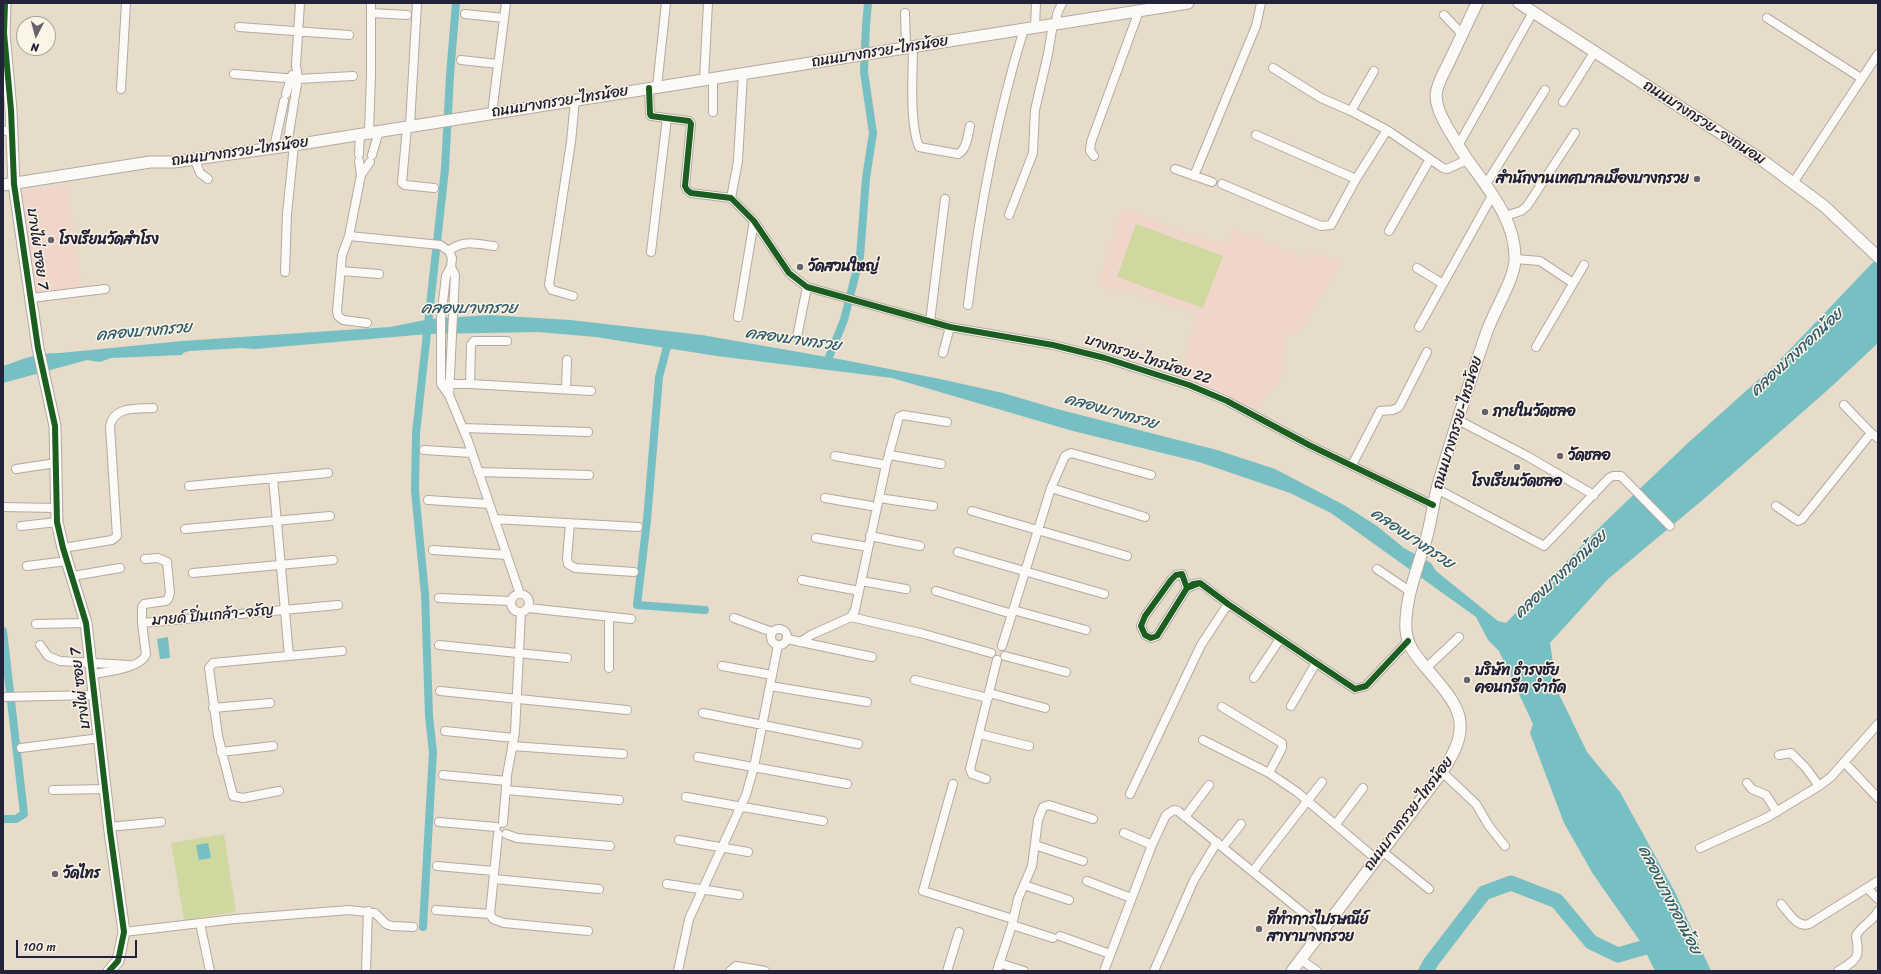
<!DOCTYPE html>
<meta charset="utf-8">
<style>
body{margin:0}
#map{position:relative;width:1881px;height:974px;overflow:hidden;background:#e7dbca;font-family:Sriracha,sans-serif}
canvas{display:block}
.frame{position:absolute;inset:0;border:4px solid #22223b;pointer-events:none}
.north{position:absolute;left:16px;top:16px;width:40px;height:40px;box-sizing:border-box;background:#fcf5e5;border:1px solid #a5a1a1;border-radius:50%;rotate:186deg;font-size:11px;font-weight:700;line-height:16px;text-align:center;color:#22223b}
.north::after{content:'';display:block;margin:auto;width:14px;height:18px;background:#67636d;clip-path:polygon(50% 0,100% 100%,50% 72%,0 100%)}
.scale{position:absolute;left:16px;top:940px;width:121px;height:18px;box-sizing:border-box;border:2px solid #22223b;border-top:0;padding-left:5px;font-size:12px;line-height:14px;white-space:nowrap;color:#22223b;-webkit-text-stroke:3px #fcf5e5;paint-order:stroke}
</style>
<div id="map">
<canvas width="1881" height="974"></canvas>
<div class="frame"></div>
<div class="north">N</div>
<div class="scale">100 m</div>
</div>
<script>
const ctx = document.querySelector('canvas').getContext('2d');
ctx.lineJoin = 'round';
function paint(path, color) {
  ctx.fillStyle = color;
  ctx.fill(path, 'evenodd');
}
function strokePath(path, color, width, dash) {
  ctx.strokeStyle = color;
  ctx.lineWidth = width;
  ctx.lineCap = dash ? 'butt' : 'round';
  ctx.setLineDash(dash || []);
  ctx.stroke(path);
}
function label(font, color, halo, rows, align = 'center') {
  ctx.font = font + ' Sriracha,"Playpen Sans Thai",sans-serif';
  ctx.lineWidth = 3;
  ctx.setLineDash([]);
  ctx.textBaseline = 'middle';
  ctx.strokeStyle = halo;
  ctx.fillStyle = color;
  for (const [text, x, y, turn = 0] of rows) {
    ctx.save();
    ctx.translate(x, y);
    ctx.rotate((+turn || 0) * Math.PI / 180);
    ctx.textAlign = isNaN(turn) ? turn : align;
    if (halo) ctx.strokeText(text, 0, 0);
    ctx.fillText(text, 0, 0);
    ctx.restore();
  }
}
paint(new Path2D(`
 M 67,184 L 82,288 L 34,295 L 19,191 Z
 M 1123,208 L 1202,239 L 1227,243 L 1233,229 L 1305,258 L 1310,258 L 1311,252 L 1341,262 L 1307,321 L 1299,331 L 1288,335 L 1282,353 L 1285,367 L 1279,381 L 1255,409 L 1180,379 L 1197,315 L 1116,287 L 1113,291 L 1098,286 Z`), '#f0d5ca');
paint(new Path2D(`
 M 1136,224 L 1223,256 L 1203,308 L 1117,277 Z
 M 224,834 L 236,912 L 184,920 L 171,843 Z`), '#ced89f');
paint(new Path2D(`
 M 1878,257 L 1878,343 L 1831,387 L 1705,498 L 1608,579 L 1550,643 L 1557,690 L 1587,752 L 1620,792 L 1675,892 L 1711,971 L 1655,971 L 1640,941 L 1593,874 L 1564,823 L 1530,733 L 1533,724 L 1499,651 L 1488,640 L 1476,617 L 1331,513 L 1290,493 L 1199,462 L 1073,431 L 892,378 L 717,356 L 596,337 L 538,332 L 428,334 L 255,349 L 242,348 L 189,351 L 183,353 L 182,355 L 111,358 L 100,362 L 87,360 L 3,383 L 3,366 C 23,359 39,352 60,353 L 182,341 L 390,327 L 430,319 L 489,315 L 570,320 L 702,335 L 844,360 L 940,379 L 1003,393 L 1057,409 L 1217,450 L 1275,469 L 1344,505 L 1377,526 L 1404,548 L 1431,563 L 1436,571 L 1498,621 L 1506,623 L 1605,522 L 1689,442 L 1775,365 Z
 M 168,637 L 170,658 L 160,659 L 157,639 Z
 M 208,843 L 211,858 L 199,860 L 196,845 Z`), '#76bfc2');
strokePath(new Path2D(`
 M 669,339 L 659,377 L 647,520 L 637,605 L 705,610
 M 827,362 L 844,320 L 860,257 L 866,178 L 873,133 L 864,72 L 866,25 L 868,3
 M 3,631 L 24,814 L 16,819 L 3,819
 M 423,927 L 433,752 L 429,716 L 425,594 L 415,491 L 416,433 L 445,169 L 450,75 L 456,3`), '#76bfc2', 8);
strokePath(new Path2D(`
 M 1426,971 L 1431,962 L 1484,893 L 1511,883 L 1557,901 L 1591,942 L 1618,955 L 1663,942`), '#76bfc2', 15);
const street = new Path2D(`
 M 371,13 L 407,15
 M 905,13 L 906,47
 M 465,14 L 504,18
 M 1444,15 L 1462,34
 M 1767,18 L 1861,78
 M 1056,24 L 1057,14 L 1062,3
 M 239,27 L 349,35
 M 1035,27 L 1036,3
 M 913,46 C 913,73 909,122 919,147 L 958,154 C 967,150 968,134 970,126
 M 461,60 L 498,64
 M 1273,68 L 1321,98 L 1351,111 L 1387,130 L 1443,168 L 1447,169 L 1467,160
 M 234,74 L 298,79 L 353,76
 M 704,80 L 708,3
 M 657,87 L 666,3
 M 649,88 L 650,114 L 651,116 L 689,121 L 691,124 L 685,186 L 687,190 L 691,193 L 731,198 L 754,221 L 789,273 L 807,287 L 950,327 L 1053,345 L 1105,358 L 1189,385 L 1227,401 L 1309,445 L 1433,505
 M 121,89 L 126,3
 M 286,94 L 292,75
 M 295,96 L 298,79 L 296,65 L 300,3
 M 1563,102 L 1595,51
 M 1351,111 L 1374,71
 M 713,112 L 713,79
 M 492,113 L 506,3
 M 410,125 L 417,3
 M 407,126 L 402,183 L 405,185 L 434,188
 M 3,131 L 12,130
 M 369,132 L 371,75 L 371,3
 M 1256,135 L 1356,179
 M 287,146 L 294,102
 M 1458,146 L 1533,12
 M 274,147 L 284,101
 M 359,154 L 360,134
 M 372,155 L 379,131
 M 1094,156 L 1090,151 L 1091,142 L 1139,11
 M 195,160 L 200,173 L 208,179
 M 359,161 L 361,175 L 349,236 L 342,255 L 337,311 L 338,316 L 343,320 L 367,323
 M 1175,169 L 1212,182
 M 361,175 L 370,162
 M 1194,176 L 1256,26 L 1261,3
 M 1793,183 L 1878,54
 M 1222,184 L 1321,226 L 1331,225 L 1356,179 L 1387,130
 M 1486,184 L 1545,90
 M 731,198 L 738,161 L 743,74
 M 1009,215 L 1033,153 L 1035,110 L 1048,54 L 1053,24
 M 1505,216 L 1521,211 L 1527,206 L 1575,133
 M 1389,231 L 1430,159
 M 349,236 L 440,245 L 449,251 L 452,258 L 451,267 L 455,275 L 449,395
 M 449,251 C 462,239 477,244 494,246
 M 651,252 L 667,118
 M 1515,259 L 1540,261 L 1573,283
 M 451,267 L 446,276 L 441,319 L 441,384 L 449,395 L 468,441 L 520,594
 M 1417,268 L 1443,284
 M 341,271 L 379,274
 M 285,272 L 287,214 L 294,145
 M 573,296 L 552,290 L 549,285 L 571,142 L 575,100
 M 31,298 L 105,289
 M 968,305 C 979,211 996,119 1024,29
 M 738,317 L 754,221
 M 930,322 L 945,199
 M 1419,327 L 1493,194
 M 797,337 L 807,287
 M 1536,347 L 1584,265
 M 943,353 L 950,327
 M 446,384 L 470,384 L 591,391
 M 470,384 L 471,345 L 474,341 L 507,341
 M 566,389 L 567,360
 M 1844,405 L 1871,433 L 1878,438
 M 1458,420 L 1527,456 L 1594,495
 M 463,428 L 588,432
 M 424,450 L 472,453
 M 890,455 L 941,464
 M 835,456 L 886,465
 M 1352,465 L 1380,411 L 1393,410 L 1399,407 L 1427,352
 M 16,469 L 56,463
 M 478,472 L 589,475
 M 273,478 L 289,656
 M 189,486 L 328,473
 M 1051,488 L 1145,517
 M 1437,489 L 1544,546 L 1609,478 L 1613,476 L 1621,476 L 1670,526
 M 825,498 L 877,507
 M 879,498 L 933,506
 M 428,500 L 489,504
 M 1776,506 L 1798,521 L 1802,519 L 1871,433
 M 3,507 L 56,508
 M 972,511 L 1127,556
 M 494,519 L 638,527
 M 570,523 L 567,559 L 568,564 L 575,568 L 634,572
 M 21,526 L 57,522
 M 185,529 L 330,516
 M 870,536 L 920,546
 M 816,538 L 868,547
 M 63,548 L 112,540 L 117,536 L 110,426 C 114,406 136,409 153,408
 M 433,550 L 507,555
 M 958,552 L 1104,594
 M 27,566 L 67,561
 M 1377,569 L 1411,592
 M 193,573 L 333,560
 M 73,576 L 120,568
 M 802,580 L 859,591
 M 861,581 L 906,589
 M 1200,583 L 1193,584 L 1187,588 L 1157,636 L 1151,638 L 1145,635 L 1141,626 L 1145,616 L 1171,580 L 1176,575 L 1182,574 L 1187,588 L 1200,583 L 1228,604 L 1355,689 L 1366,686 L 1408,641
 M 936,591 L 1012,614
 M511 603a9 9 0 1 1 18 0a9 9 0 1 1-18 0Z
 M 439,598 L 511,601
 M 528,608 L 631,619
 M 1013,610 L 1086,630
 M 609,617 L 609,668
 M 851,617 L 924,634 L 991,653
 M 734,618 L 772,632
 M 142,623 L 142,607 L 144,604 L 166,601 L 168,599 L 170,593 L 167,562 L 158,558 L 145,559
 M 36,624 L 86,623
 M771 637a8 8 0 1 1 16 0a8 8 0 1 1-16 0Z
 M 787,639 L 872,657
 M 800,642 L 811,635 L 851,617 L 855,610 L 886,465 L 899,417 L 903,415 L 947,422
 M 40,645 L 48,656 L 60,661 L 129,665
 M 439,645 L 567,658
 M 1002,646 L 1051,488 L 1065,456 L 1071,453 L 1151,475
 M 1005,656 L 1066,672
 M 722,666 L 772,675
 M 1426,668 L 1459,637
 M 93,674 C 106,672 142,668 146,654 L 142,623 L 338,605
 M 1254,678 L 1280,639
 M 915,680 L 988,698
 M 770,686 L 867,702
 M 440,691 L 627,710
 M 989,693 L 1045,708
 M 3,697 L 95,695
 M 1291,706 L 1316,663
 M 1222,707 L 1282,743 L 1282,748 L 1269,773
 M 213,708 L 270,703
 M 703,713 L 858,744
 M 445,731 L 514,738
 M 979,734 L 1029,746
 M 1203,740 L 1269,773 L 1297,792 L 1376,859
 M 512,746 L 623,754
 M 21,748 L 100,738
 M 221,752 L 273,746
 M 1779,755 L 1791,753 L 1806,768 L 1819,786
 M 698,757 L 847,784
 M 1844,762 L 1878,798
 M 1442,772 L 1476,804 L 1489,826 L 1505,846
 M 443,775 L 507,781
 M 986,779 L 972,774 L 970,769 L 997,660
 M 1747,783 L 1752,789 L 1766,795 L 1777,812
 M 953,784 L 923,891 L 1013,919
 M 53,790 L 106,789
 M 506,790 L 619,800
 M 279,791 L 243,798 L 233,796 L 218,736 L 209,668 L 213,663 L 342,651
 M 1130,794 L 1201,645 L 1228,604
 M 686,797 L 823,821
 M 1185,817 L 1209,785
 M 439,822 L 496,827
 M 503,823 L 507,775 L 515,732 L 521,613
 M 1336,824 L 1363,788
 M 109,827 L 161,822
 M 1124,833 L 1152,845
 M 498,834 L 490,914 L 493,919 L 504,923 L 588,931
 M 506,834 L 517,838 L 610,846
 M 679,840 L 748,852
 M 1035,845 L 1083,861
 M 1223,847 L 1241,824
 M 1700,848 L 1766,818 L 1819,786 L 1831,777 L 1878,724
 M 1382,851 L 1429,889
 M 437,866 L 494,871
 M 1253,871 L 1322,782
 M 494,879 L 599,889
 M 1087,881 L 1131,898
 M 667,884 L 739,895
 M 1024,885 L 1069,900
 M 1867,888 L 1878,899
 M 1781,904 C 1789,913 1797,928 1809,924 L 1878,881
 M 436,910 L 490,914
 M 200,923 L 210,971
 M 1012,925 L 1053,938
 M 124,932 L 235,919 L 349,910 L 375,913 L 386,924 L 392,926 L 413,927
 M 1060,936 L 1110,954
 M 1300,959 L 1317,971
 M 999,963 L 1024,971
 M 366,971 L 368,911
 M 678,971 L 689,919 L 746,795 L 754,767 L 778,645
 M 730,971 L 736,966 L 765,971
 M 947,971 L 959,932
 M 997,971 L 1012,925 L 1018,899 L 1032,866 L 1038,820 L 1043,807 L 1049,805 L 1093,819
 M 1104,971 L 1152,845 L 1166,815 L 1174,810 L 1178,811 L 1323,929
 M 1154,971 L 1194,880 L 1217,842
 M 1838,971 C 1858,959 1860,958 1856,936 C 1861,925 1873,922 1878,911`);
const secondary = new Path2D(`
 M 5,3 L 4,33 L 11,110 L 14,184 L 38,348 L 55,426 L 57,522 L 63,548 L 86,623 L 110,831 L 124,932 L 118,961 L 109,971
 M 1519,3 L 1762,160 L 1824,206 L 1878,257
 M 3,185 L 150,162 L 174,162 L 294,145 L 1188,3
 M 1292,971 L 1442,772 C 1477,720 1457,705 1422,663 C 1414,653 1407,644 1406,630 C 1404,600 1419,564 1427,536 C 1432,517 1434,497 1440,478 C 1454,430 1470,381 1486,334 C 1493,312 1514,281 1515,260 C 1516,220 1488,189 1467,159 C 1460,149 1454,138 1447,127 C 1442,117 1436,107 1436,95 C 1437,83 1445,71 1450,60 C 1459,41 1468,22 1477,3`);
strokePath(street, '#b2aaa2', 10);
strokePath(secondary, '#b2aaa2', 13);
strokePath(street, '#fbfaf7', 8);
strokePath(secondary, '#fbfaf7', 11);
strokePath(new Path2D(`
 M 5,3 L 4,33 L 11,110 L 14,184 L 38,348 L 55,426 L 57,522 L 63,548 L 86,623 L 110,831 L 124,932 L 118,961 L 109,971
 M 649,88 L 650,114 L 651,116 L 689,121 L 691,124 L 685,186 L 687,190 L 691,193 L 731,198 L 754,221 L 789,273 L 807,287 L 950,327 L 1053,345 L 1105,358 L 1189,385 L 1227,401 L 1309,445 L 1433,505
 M 1200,583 L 1193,584 L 1187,588 L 1157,636 L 1151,638 L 1145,635 L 1141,626 L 1145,616 L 1171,580 L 1176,575 L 1182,574 L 1187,588 L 1200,583 L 1228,604 L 1355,689 L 1366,686 L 1408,641`), '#1b5e20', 6);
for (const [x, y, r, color] of [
 [1697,179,4,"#67636d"],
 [51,240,4,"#67636d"],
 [800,267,4,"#67636d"],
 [1485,412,4,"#67636d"],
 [1560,456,4,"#67636d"],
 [1517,467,4,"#67636d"],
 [1467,680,4,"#67636d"],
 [55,874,4,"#67636d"],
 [1259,929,4,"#67636d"]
]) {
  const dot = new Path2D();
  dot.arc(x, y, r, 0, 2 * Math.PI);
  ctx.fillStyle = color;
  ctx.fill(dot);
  strokePath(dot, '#fcf5e5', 1.5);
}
label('15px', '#22223b', '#fcf5e5', [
 ["ถนนบางกรวย-ไทรน้อย",880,52,-9],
 ["ถนนบางกรวย-ไทรน้อย",560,102,-9],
 ["ถนนบางกรวย-จงถนอม",1704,123,33],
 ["ถนนบางกรวย-ไทรน้อย",240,152,-8],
 ["บางไผ่ ซอย 7",37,249,82],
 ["บางกรวย-ไทรน้อย 22",1148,360,18],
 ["ถนนบางกรวย-ไทรน้อย",1458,423,-73],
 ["มายด์ ปิ่นเกล้า-จรัญ",213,616,-5],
 ["บางไผ่ ซอย 7",81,688,-97],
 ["ถนนบางกรวย-ไทรน้อย",1409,814,-53]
]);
label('bold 15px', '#22223b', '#fcf5e5', [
 ["สำนักงานเทศบาลเมืองบางกรวย",1689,179,"right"],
 ["โรงเรียนวัดสำโรง",59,240],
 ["วัดสวนใหญ่",808,267],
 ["ภายในวัดชลอ",1493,412],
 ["วัดชลอ",1568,456],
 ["โรงเรียนวัดชลอ",1517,482,"center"],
 ["บริษัท ธำรงชัย",1475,671],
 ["คอนกรีต จำกัด",1475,688],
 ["วัดไทร",63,874],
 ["ที่ทำการไปรษณีย์",1267,920],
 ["สาขาบางกรวย",1267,937]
], 'left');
label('italic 16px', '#305c70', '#fcf5e5', [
 ["คลองบางกรวย",469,309],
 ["คลองบางกรวย",144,332,-5],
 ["คลองบางกรวย",793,340,8],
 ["คลองบางกอกน้อย",1797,353,-43],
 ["คลองบางกรวย",1111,412,16],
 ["คลองบางกรวย",1412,539,34],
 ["คลองบางกอกน้อย",1561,575,-43],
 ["คลองบางกอกน้อย",1669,900,63]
]);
</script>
